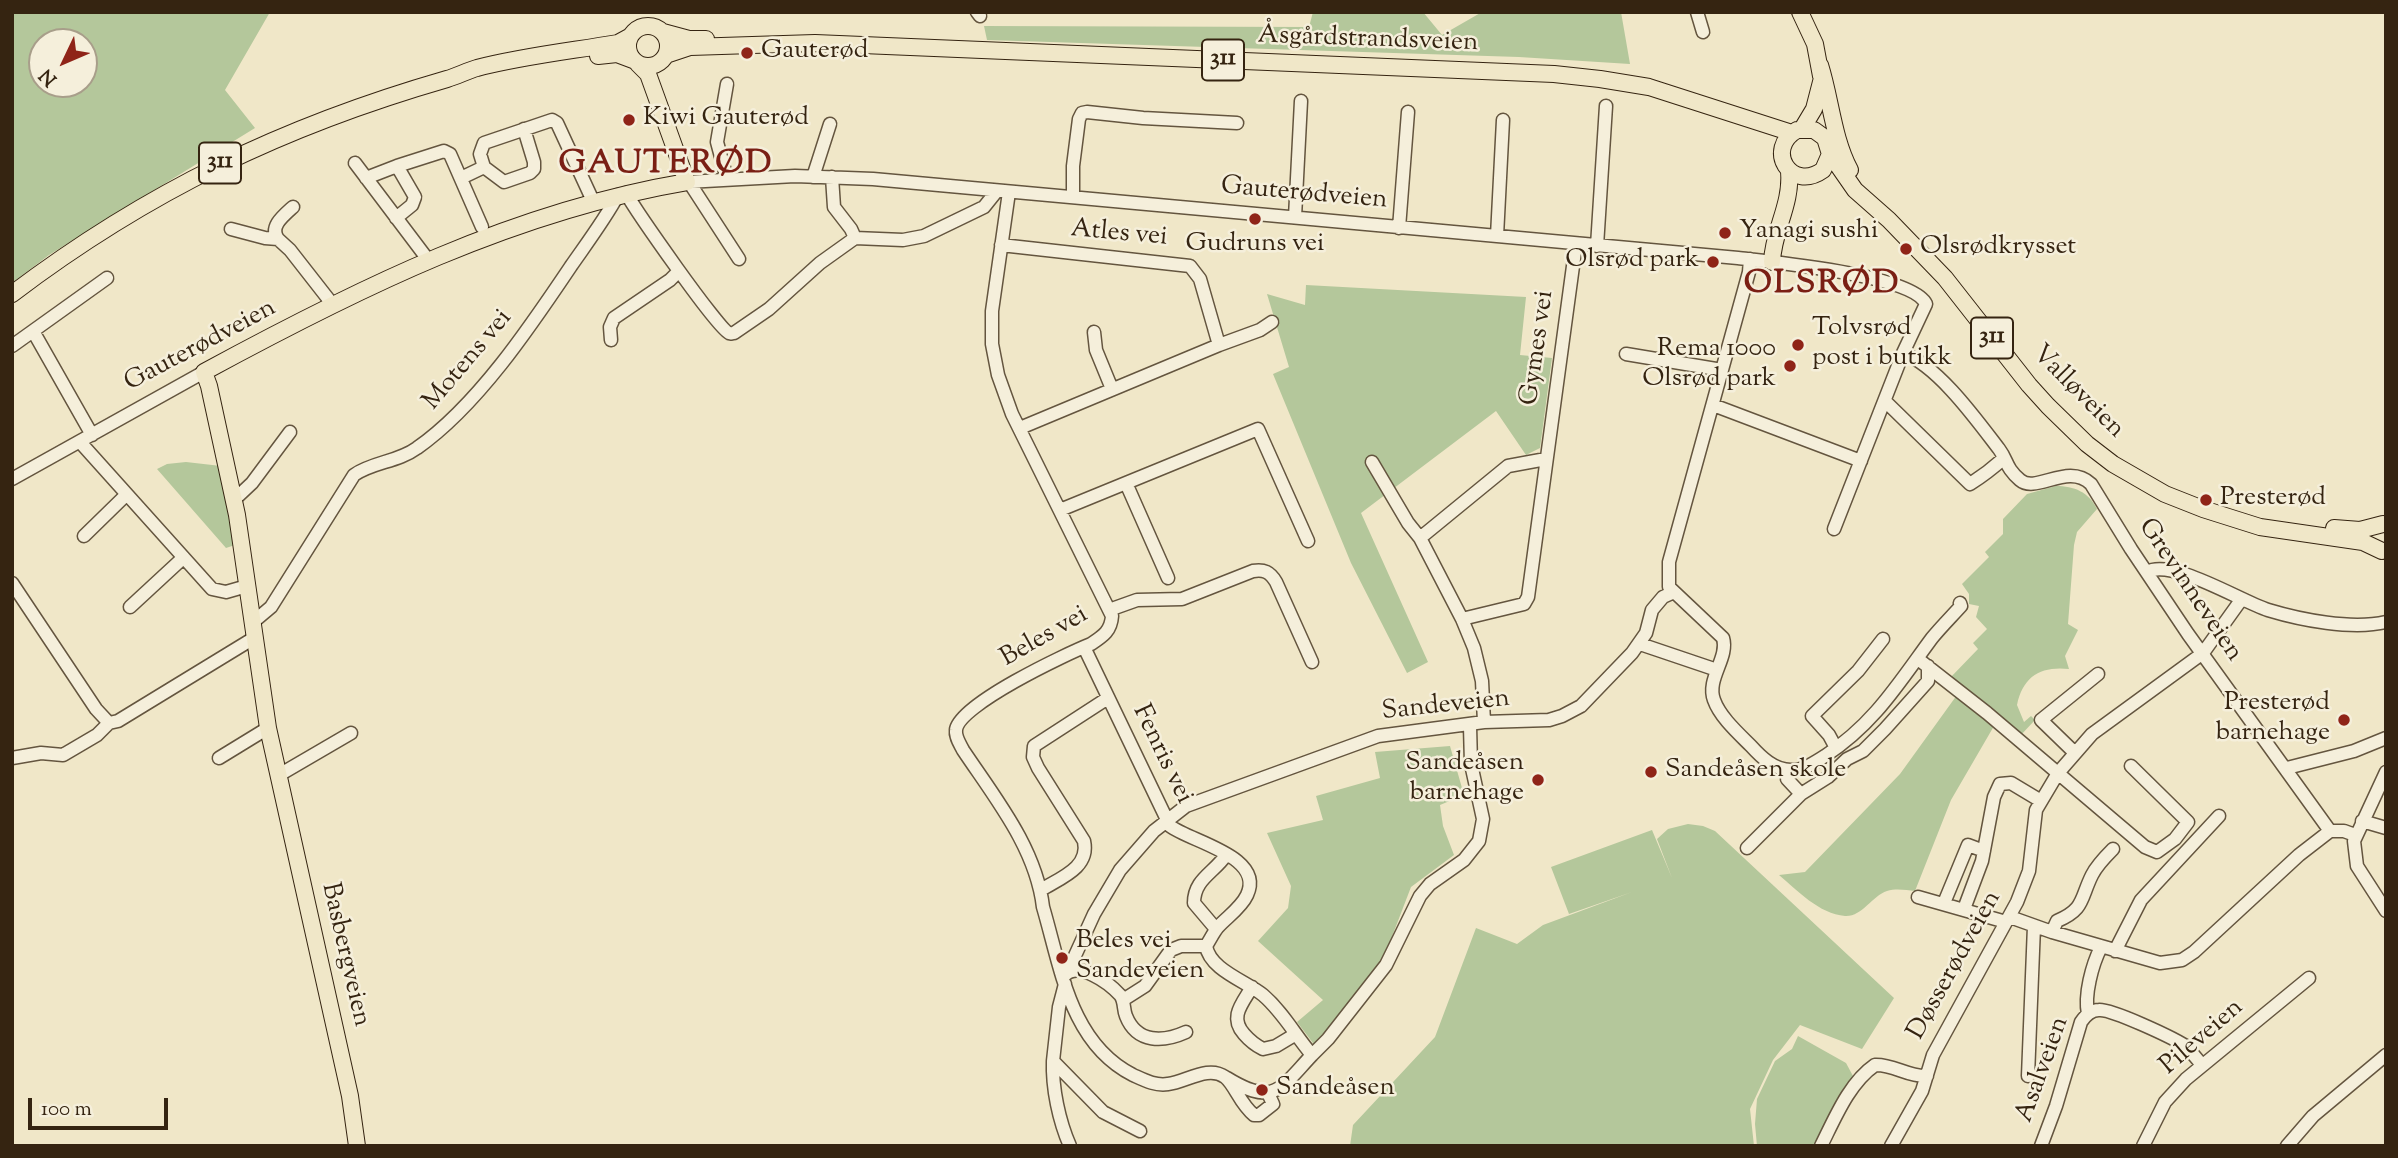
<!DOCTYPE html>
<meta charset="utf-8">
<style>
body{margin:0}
#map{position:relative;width:2398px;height:1158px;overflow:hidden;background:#f0e7c8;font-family:"Sorts Mill Goudy",serif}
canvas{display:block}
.frame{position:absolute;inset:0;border:14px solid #352411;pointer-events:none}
.north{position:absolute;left:28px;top:28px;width:70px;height:70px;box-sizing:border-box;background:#f5efdb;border:2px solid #a89e8a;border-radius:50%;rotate:226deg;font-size:19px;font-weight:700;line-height:28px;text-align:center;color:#352411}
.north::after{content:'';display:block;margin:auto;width:24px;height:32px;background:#8f2418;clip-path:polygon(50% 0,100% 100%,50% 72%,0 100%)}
.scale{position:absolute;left:28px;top:1098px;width:140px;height:32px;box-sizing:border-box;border:4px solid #352411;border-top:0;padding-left:9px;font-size:21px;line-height:24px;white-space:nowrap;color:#352411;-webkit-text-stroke:5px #f5efdb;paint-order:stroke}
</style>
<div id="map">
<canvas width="2398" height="1158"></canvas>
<div class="frame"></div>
<div class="north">N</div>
<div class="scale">100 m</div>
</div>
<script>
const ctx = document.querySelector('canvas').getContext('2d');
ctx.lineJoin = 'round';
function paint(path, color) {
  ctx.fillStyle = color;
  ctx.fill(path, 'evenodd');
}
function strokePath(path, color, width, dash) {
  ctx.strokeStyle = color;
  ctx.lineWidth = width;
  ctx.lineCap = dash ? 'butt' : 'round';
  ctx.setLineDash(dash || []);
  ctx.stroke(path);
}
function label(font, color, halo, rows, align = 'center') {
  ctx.font = font + ' "Sorts Mill Goudy",serif';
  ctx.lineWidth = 5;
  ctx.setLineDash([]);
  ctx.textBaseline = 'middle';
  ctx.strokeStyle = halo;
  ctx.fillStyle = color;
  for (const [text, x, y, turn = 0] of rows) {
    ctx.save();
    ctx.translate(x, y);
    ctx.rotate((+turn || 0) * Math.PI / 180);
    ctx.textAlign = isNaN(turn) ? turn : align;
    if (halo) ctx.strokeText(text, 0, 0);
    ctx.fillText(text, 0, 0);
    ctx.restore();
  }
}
paint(new Path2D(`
 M 12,12 L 270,12 L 225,90 L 255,128 L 49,255 L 12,283 ZM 42,42 L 84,42 L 84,84 L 42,84 Z
 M 1313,12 L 1423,12 L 1442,35 L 1482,12 L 1621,12 L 1630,64 L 1519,57 L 987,40 L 984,26 L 1309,27 Z
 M 1306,285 L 1526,297 L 1520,355 L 1552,358 L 1540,448 L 1526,455 L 1496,411 L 1361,513 L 1428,662 L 1407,673 L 1351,563 L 1273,374 L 1289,367 L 1267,294 L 1305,305 Z
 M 186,462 L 221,466 L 235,545 L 226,548 L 157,469 L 167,464 Z
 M 2056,486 C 2074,486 2089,492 2097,509 L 2077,532 L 2074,545 L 2068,624 L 2078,630 L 2065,656 L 2069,669 C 2041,666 2023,676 2017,705 L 2024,722 L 2031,716 L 2035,720 L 2020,736 L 1950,678 L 1978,649 L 1973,643 L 1987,629 L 1976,617 L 1979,606 L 1969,604 L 1969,594 L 1962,584 L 1989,557 L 1985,552 L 2003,534 L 2003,519 L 2027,494 Z
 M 1957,695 L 1994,726 L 1951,800 L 1915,891 C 1906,890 1896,888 1887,891 C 1872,896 1862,917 1845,916 C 1819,914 1797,890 1779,875 L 1805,872 L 1900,774 Z
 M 1450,746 L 1464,795 L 1440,805 L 1443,826 L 1454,855 L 1411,887 L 1383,960 L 1316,1047 L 1297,1022 L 1323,1000 L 1258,941 L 1288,908 L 1291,886 L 1267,833 L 1323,820 L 1316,796 L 1380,778 L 1375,752 Z
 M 1688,824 L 1703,826 L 1715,831 L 1894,998 L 1862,1049 L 1800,1025 L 1773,1060 L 1750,1109 L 1754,1146 L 1350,1146 L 1353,1125 L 1435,1037 L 1476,928 L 1517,944 L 1543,925 L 1632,892 L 1569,914 L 1551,867 L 1652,830 L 1672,878 L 1657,839 L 1668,829 Z
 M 1798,1036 L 1846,1063 L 1853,1076 L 1852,1082 L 1820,1146 L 1757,1146 L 1755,1124 L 1757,1099 L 1775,1061 L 1792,1049 Z`), '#b4c79b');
const minor = new Path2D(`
 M 977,12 L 980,16
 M 1697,12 L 1703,32
 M 355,163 L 429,261
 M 397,166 L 444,151 L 450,154 L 482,227
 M 484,167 L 480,154 L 484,143 L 552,120 L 557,123 L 593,201
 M 813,177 L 830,124
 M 832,177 L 834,207 L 851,229 L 855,238
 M 366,178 L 397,166 L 415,197 L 412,205 L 396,218
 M 461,178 L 484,167 L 504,182 L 530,173 L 534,169 L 534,162 L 524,129
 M 727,179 L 717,142 L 727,84
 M 687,182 L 795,176 L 873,179 L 1738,258 C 1772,262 1913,275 1926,304 L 1903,353 L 1834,529
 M 689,182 L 739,259
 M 1009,192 L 992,311 L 992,344 L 998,375 L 1012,414 L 1112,616 C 1111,631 1103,636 1091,644 C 1066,654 958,705 956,730 C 955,737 960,744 963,750 C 995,798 1036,848 1043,907 C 1061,968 1070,1043 1133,1075 C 1144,1080 1155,1086 1168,1084 C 1186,1082 1208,1065 1225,1077 C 1235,1085 1240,1104 1254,1115 L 1259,1115 L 1273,1104 L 1268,1093
 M 626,193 C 636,211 718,329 729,333 C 730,334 732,333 734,333 L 769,309 L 820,263 L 855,238 L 903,240 L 924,236 L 984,207 L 996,192
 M 1073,197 L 1073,166 L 1079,119 L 1082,113 L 1087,112 L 1143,118 L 1237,123
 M 1295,217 L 1301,101
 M 1399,228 L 1408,112
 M 231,229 L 265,238 L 278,239 L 290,250 L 333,305
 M 1497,236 L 1503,120
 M 278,239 C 269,227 283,216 293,207
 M 1001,245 L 1190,266 L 1200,279 L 1219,345
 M 1597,246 L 1606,106
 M 1750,259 L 1749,272 L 1669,562 L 1669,587 L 1723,638 C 1729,658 1706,679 1714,700 C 1720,717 1738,733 1751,746 C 1761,757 1774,770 1791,770 C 1803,771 1815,762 1825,756 C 1874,724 1898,684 1932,638 C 1941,627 1951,617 1961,606 L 1960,603
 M 33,331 L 92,435
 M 1094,332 L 1096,350 L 1112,389
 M 611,340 L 610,327 L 614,318 L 670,280 L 679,271
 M 12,346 L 107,278
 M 1903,353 C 1938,366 1976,419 1999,449 C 2008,461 2005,467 2020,480 C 2036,494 2068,462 2091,484 L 2131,549 L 2188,634 L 2330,831
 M 1626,354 L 1722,370
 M 1885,401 L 1970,484 C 1981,477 1993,468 2003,459
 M 1713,405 L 1861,461
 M 1020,428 L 1219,345 L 1260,330 L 1272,322
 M 80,442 L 212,589 L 226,592 L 247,586
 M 1372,462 L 1408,523 L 1420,538 L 1462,619 L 1524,604 L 1528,597 L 1576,244
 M 12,479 L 204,372
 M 1126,483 L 1168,578
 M 235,499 L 252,483 L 290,432
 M 1060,510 L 1258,429 L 1308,541
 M 84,536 L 126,495
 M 1420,538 L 1508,466 L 1546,459
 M 2147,572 C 2172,558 2240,601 2268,610 C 2301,620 2352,630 2386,622
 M 12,583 L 96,709 L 109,723
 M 130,607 L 183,558
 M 1109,610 L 1137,600 L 1182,599 L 1253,571 C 1264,569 1270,572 1276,582 L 1312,662
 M 1462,619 L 1474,648 L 1482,681 L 1484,722
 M 252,623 L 271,607 L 354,475 C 372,462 398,462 417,448 C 477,406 530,327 571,266 C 587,243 605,219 618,195
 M 1640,644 L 1717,670
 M 1084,647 L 1170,826 C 1191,842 1265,856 1247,895 C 1241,908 1227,917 1218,927 C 1213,933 1210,940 1206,946 C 1210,970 1246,981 1263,995 C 1283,1012 1295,1035 1312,1055 L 1328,1039 L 1386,965 L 1420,896 L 1430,884 L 1464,860 L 1479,841 L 1483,819 L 1471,764 L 1470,726
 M 1918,659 L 1987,713 L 2145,847 L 2157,852 L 2175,839 L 2188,822 L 2131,766
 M 1836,748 L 1829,735 L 1812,716 L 1858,671 L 1883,639
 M 2074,752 L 2041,720 L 2098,674
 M 12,758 L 41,753 L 63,755 L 97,735 L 109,723 L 118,721 L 254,638
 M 219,758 L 268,728
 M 2287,768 L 2354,751 L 2386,738
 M 1788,770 L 1787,779 L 1801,794 L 1828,777 L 1847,759 L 1863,751 L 1885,729 L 1928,681 L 1928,666
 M 2386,772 L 2354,841 L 2357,866 L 2386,911
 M 279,775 L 351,733
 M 2362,821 L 2386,828
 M 1747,848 L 1801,794
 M 1041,890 C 1060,878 1090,868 1084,841 L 1038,768 L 1033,757 L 1034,746 L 1108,698
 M 1918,897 L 2006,922
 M 1944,903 L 1968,845 L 1984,851
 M 1964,909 L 1982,861 L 1994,797 L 2000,784 L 2011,783 L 2041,801
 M 2010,917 L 2052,932 L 2160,963 L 2182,960 L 2194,952 L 2299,855 L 2330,831 L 2344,831 L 2355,835
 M 1216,929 L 1194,903 C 1194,879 1214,873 1226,855
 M 2052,932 L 2057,921 C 2085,909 2080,899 2092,875 C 2097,865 2105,857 2113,849
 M 2115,951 L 2141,900 L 2219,816
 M 1068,971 L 1094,914 L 1120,870 L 1154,831 L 1186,806 L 1378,736 L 1484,722 L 1549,720 L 1562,716 L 1581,706 L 1632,653 L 1646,633 L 1652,610 L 1663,597 L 1674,592
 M 1064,976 C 1078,960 1109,983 1120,995 C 1125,1001 1123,1009 1126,1016 C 1137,1044 1164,1042 1186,1032
 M 1065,984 L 1059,1007 L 1053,1061 L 1103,1112 L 1140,1131
 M 1252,987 C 1242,1004 1229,1017 1244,1034 C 1250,1041 1255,1045 1263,1049 L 1276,1046 L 1296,1034
 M 1123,1000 L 1145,986 L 1171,950 L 1181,946 L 1206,946
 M 2088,1014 C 2084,995 2092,965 2101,947
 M 1053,1061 C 1052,1088 1059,1121 1070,1146
 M 2028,1076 L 2034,926
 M 1227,1078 C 1274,1107 1280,1089 1312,1055
 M 1821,1146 C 1835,1118 1849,1083 1875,1065 C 1893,1064 1908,1077 1927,1076
 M 1891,1146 L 1922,1091 L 1933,1055 L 2017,902 L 2029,871 L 2036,810 L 2058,773 L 2092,734 L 2203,653 L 2241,600
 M 2041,1146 L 2056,1106 L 2081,1022 C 2085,1016 2091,1010 2099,1010 C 2112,1009 2171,1037 2184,1045 C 2191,1051 2196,1058 2202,1065
 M 2143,1146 L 2165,1102 L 2186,1079 L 2309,978
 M 2287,1146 L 2313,1116 L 2386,1055`);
const major = new Path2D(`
 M 1800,12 L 1815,44 L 1821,76
 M628 46a20 20 0 1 1 40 0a20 20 0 1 1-40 0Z
 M 663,32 L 689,39 L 706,39
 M 666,55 L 690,47 L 815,43 L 1554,74 L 1600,79 L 1649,87 L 1792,133
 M 598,56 L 617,54 L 633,60
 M 1820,65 C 1831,100 1833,138 1850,170
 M 1802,129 L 1814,109 L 1822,78
 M 1830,154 L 1823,170 C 1791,193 1764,149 1797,130 L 1814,130 L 1825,138 L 1830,154 L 1855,190 L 1889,220 L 1945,278 L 2029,385 L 2048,406 L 2087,444 L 2113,464 L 2165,494 L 2203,509 L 2260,527 L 2363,542 L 2382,551
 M 1772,262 C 1773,230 1792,205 1789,171
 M 12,294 C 148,191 284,126 447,79 C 457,76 467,71 477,68 C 523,56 571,51 618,43 L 629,37
 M 2334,528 L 2360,530 L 2383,524
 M 357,1146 L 350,1096 L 268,728 L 237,515 L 209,386 L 204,372 C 357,289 514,211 687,182 L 648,74 L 638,64`);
strokePath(minor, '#64553f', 15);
strokePath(major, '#352411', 18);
strokePath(minor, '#f5efdb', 12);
strokePath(major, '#f0e7c8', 16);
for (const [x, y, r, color] of [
 [747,53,7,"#8f2418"],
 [629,120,7,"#8f2418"],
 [1255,219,7,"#8f2418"],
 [1725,233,7,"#8f2418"],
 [1906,249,7,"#8f2418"],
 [1713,262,7,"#8f2418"],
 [1798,345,7,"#8f2418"],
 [1790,366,7,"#8f2418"],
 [2206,500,7,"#8f2418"],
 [2344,720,7,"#8f2418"],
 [1651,772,7,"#8f2418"],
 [1538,780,7,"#8f2418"],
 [1062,958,7,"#8f2418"],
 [1262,1090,7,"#8f2418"]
]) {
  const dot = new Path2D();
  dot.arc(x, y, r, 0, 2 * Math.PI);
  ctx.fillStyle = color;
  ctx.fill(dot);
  strokePath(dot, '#f5efdb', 2.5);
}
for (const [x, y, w] of [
 [1223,60,42],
 [220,163,42],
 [1992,338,42]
]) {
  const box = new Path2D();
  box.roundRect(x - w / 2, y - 20.5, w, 41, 5);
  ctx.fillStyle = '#f5efdb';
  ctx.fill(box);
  strokePath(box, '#352411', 2);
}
label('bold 24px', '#352411', null, [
 ["311",1223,60],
 ["311",220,163],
 ["311",1992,338]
]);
label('26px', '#352411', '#f5efdb', [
 ["Åsgårdstrandsveien",1368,41,2],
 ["Gauterødveien",1304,195,5],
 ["Atles vei",1119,235,5],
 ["Gauterødveien",201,347,-28],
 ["Gymes vei",1539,348,-82],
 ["Motens vei",469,361,-50],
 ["Valløveien",2077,393,45],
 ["Grevinneveien",2189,591,56],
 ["Beles vei",1045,638,-30],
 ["Sandeveien",1446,707,-6],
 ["Fenris vei",1161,755,64],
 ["Basbergveien",344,955,77],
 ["Døsserødveien",1956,966,-61],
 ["Pileveien",2203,1038,-41],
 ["Asalveien",2044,1070,-70]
]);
label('26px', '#352411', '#f5efdb', [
 ["Gauterød",761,53],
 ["Kiwi Gauterød",643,120],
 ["Yanagi sushi",1739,233],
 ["Gudruns vei",1255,246,"center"],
 ["Olsrødkrysset",1920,249],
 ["Olsrød park",1699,262,"right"],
 ["Tolvsrød",1812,330],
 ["post i butikk",1812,360],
 ["Rema 1000",1776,351,"right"],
 ["Olsrød park",1776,381,"right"],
 ["Presterød",2220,500],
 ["Presterød",2330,705,"right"],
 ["barnehage",2330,735,"right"],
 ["Sandeåsen",1524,765,"right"],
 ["barnehage",1524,795,"right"],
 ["Sandeåsen skole",1665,772],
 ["Beles vei",1076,943],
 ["Sandeveien",1076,973],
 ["Sandeåsen",1276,1090]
], 'left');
ctx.letterSpacing = '2px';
label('bold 33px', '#7a1f14', '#f5efdb', [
 ["GAUTERØD",666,166],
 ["OLSRØD",1822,286]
]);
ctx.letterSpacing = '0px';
</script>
